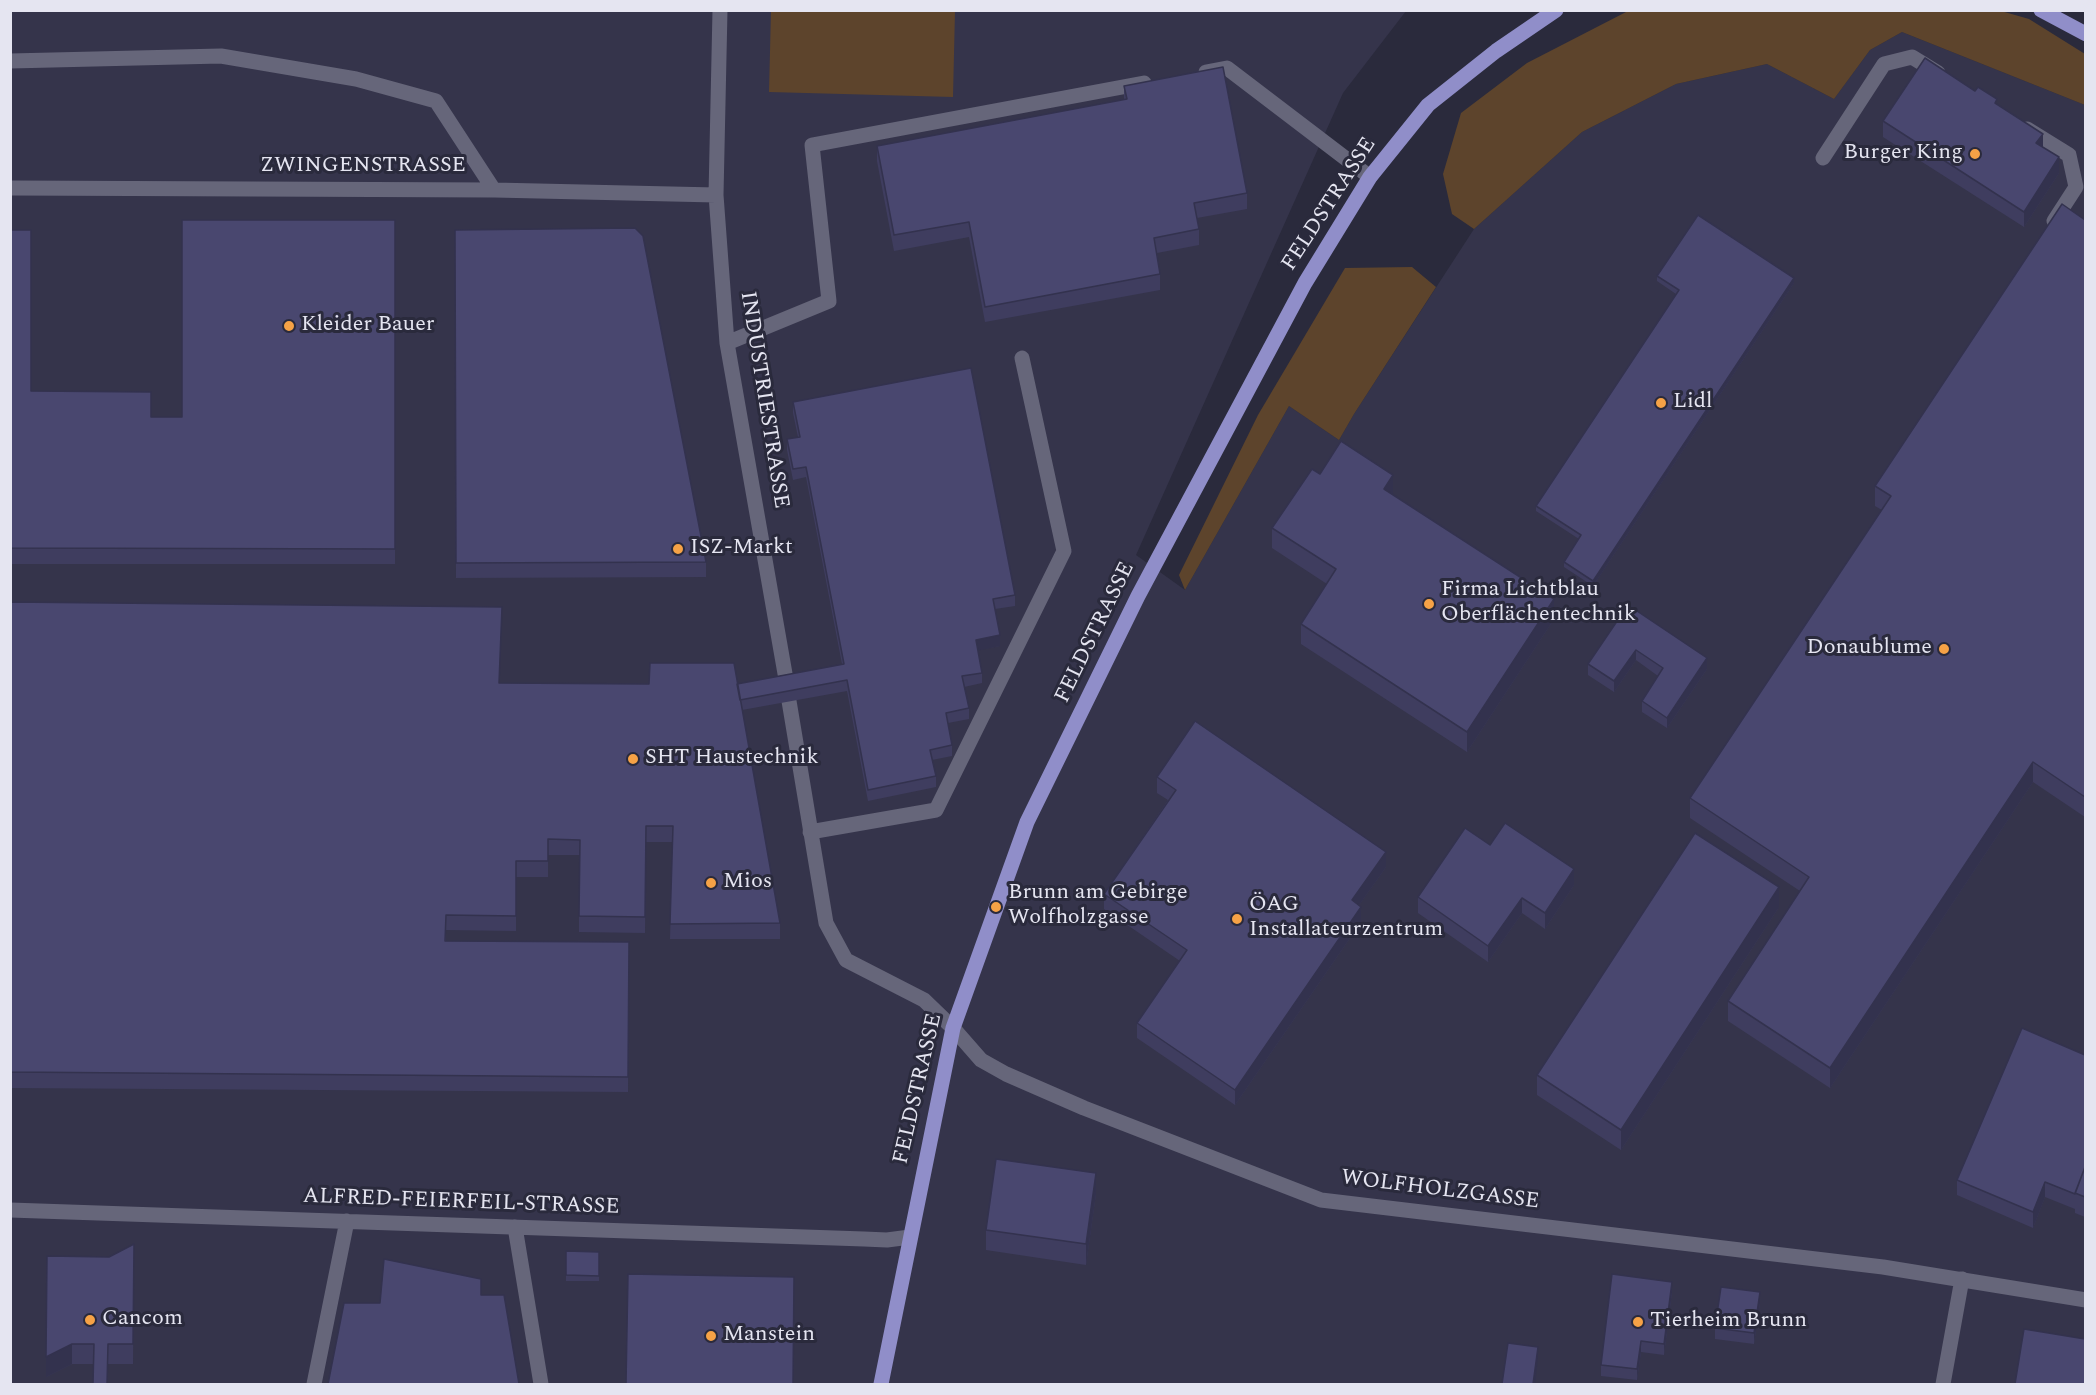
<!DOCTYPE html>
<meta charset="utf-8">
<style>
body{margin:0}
#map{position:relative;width:2096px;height:1395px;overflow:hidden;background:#2a2a3c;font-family:Spectral,serif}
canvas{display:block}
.frame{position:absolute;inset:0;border:12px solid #e5e5f1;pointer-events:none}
</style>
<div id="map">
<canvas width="2096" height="1395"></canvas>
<div class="frame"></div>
</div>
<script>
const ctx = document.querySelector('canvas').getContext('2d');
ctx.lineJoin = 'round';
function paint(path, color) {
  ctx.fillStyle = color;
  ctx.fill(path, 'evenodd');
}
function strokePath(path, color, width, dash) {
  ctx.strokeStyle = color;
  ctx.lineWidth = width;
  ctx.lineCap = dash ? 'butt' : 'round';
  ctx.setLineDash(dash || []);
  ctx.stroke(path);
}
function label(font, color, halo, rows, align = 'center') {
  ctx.font = font + ' Spectral,serif';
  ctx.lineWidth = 6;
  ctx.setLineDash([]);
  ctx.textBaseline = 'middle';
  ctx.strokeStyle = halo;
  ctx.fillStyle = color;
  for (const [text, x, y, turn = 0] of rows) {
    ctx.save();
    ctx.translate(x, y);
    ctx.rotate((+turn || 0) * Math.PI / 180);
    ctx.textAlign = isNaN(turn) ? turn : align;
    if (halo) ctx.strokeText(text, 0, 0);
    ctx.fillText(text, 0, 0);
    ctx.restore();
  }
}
paint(new Path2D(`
 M 10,11 L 1406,11 L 1343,93 L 1136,555 L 1185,590 L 1289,406 L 1339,440 L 1354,414 L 1474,229 L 1582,132 L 1676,84 L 1767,64 L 1834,99 L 1870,50 L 1902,32 L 2085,105 L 2085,1384 L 11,1384 Z`), '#35344b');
paint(new Path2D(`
 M 771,11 L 955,11 L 953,97 L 769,92 Z
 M 1628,11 L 2001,11 L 2029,19 L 2085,54 L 2085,105 L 1902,32 L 1870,50 L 1834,99 L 1767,64 L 1676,84 L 1582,132 L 1474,229 L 1452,214 L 1443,174 L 1461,113 L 1527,63 Z
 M 1412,267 L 1436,287 L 1354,414 L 1339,440 L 1289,406 L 1185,590 L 1179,575 L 1258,415 L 1345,268 Z`), '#5d442c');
strokePath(new Path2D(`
 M 720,10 L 716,195 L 727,343 L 787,685
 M 10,61 L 221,56 L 356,79 L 436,101 L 494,190
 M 1206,72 L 1227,68 L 1370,177
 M 2027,129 L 2069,155 L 2076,187 L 2054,221
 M 1823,158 L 1884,64 L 1912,57 L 1938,73
 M 10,188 L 494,190 L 716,195
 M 727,343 L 829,301 L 812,145 L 1144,83
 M 789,701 L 826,923 L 846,960 L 924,1000 L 953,1028 L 981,1060 L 1006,1074 L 1084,1108 L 1321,1200 L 1883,1267 L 2086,1300
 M 810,832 L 936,810 L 1064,551 L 1022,358
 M 10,1210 L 864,1239 L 887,1240 L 910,1237
 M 515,1227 L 541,1384
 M 314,1384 L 347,1221
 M 1943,1384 L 1962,1279`), '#66667a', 15);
strokePath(new Path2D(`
 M 2041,10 L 2086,34
 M 881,1384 L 953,1028 L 1027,822 L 1138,596 L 1305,283 L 1370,177 L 1428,105 L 1496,51 L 1556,10`), '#908ec9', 15);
paint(new Path2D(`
 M 1124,86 L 1247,193 L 1247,209 L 1197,218 L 1199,229 L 1199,245 L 1157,253 L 1160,274 L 1160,290 L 985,322 L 969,237 L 894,251 L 877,161 L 877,146 L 1124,100 Z
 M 1997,105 L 2043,147 L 2059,173 L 2024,227 L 1883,137 L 1883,121 Z
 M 395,220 L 395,564 L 10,564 L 10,230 L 31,391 L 151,417 L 182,417 Z
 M 2085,220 L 2085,817 L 2033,782 L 1830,1088 L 1728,1021 L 1728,1001 L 1800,891 L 1690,818 L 1690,798 L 1882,510 L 1875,506 L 1875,486 Z
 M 455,230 L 706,562 L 706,577 L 456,578 Z
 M 1657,276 L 1794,283 L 1593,586 L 1564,567 L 1564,562 L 1579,539 L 1536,511 L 1536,506 L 1676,294 L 1657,281 Z
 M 793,402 L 1015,595 L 1015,606 L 995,609 L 1000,646 L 978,650 L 982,673 L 982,683 L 964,687 L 969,708 L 969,719 L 948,723 L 952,745 L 952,756 L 932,760 L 936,776 L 936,787 L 868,801 L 847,691 L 742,710 L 780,923 L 780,939 L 670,939 L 673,842 L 646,842 L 645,933 L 579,932 L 579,855 L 548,855 L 548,877 L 516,877 L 516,931 L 446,930 L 446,941 L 629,942 L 628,1092 L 10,1088 L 10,602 L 500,683 L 737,684 L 842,664 L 806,477 L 793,480 L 787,450 L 787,439 L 798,437 L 793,413 Z
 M 1320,474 L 1393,495 L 1554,619 L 1467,752 L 1301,644 L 1301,624 L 1327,584 L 1272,548 L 1272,528 Z
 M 1628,605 L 1707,669 L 1667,728 L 1642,712 L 1642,701 L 1658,676 L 1636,660 L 1614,692 L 1588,675 L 1588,664 Z
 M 1157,777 L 1386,867 L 1359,905 L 1361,922 L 1235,1105 L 1137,1038 L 1137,1023 L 1180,961 L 1104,909 L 1104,894 L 1168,800 L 1157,793 Z
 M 1490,845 L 1574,885 L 1545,929 L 1522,913 L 1488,962 L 1418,913 L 1418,897 Z
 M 1779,907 L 1621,1150 L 1537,1095 L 1537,1075 Z
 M 2085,1055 L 2085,1217 L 2075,1213 L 2075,1209 L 2045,1197 L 2033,1228 L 1957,1195 L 1957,1180 Z
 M 1096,1194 L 1086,1265 L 986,1250 L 986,1230 Z
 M 134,1244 L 133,1364 L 72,1364 L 46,1377 Z
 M 566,1251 L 599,1252 L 599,1281 L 566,1281 Z
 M 1672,1292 L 1664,1355 L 1641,1352 L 1637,1380 L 1601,1376 L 1601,1365 Z
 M 1760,1303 L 1754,1344 L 1715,1339 L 1715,1328 Z`), '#3f3d5f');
paint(new Path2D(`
 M 2043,134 L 2043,150 L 2036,143 Z
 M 2059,157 L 2059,173 L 2024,227 L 2024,212 Z
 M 1794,278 L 1794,283 L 1593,586 L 1593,581 Z
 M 1393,475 L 1393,495 L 1384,489 Z
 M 1554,599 L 1554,619 L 1467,752 L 1467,732 Z
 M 1000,635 L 1000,646 L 976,651 L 976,640 Z
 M 1636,650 L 1636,660 L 1614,692 L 1614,681 Z
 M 1707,658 L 1707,669 L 1667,728 L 1667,718 Z
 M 2033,762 L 2033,782 L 1830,1088 L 1830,1068 Z
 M 1386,852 L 1386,867 L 1352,915 L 1352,900 Z
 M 1574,869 L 1574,885 L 1545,929 L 1545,913 Z
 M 1779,887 L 1779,907 L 1621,1150 L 1621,1130 Z
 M 1522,898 L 1522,913 L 1488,962 L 1488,946 Z
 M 1361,907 L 1361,922 L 1235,1105 L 1235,1090 Z
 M 1096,1173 L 1096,1194 L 1086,1265 L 1086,1244 Z
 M 2045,1182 L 2045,1197 L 2033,1228 L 2033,1212 Z
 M 1672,1282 L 1672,1292 L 1664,1355 L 1664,1344 Z
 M 1760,1292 L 1760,1303 L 1754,1344 L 1754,1333 Z
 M 1641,1341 L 1641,1352 L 1637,1380 L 1637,1369 Z
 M 72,1344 L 72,1364 L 46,1377 L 46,1357 Z
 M 1538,1347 L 1538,1358 L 1535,1384 L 1533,1384 Z`), '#33324e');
const building = new Path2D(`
 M 1925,58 L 1975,91 L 1978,87 L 1997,99 L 1995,103 L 2043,134 L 2036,143 L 2059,157 L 2024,212 L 1883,121 Z
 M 1223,67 L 1247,193 L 1194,203 L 1199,229 L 1154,238 L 1160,274 L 985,307 L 969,222 L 894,235 L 877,146 L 1127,99 L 1124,86 Z
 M 2062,204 L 2085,220 L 2085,797 L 2033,762 L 1830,1068 L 1728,1001 L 1809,877 L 1690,798 L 1891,496 L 1875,486 Z
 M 1698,215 L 1794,278 L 1593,581 L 1564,562 L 1581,535 L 1536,506 L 1679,290 L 1657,276 Z
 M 182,220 L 395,220 L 395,549 L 10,548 L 10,230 L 31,230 L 31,391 L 151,392 L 151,417 L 182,417 Z
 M 635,228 L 643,236 L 706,562 L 456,563 L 455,230 Z
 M 971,368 L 1015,595 L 993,599 L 1000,635 L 976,640 L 982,673 L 962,676 L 969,708 L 946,713 L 952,745 L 930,750 L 936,776 L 868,790 L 847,680 L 740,700 L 737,684 L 844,664 L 806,467 L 793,469 L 787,439 L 800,437 L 793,402 Z
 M 1341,441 L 1393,475 L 1384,489 L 1554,599 L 1467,732 L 1301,624 L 1336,569 L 1272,528 L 1312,469 L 1320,474 Z
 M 10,602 L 502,607 L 499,683 L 649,684 L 650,663 L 734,663 L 780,923 L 670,924 L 673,826 L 646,826 L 645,917 L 579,916 L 580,840 L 548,839 L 548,861 L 516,861 L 516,916 L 446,915 L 445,941 L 629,942 L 628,1077 L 10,1072 Z
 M 1628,605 L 1707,658 L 1667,718 L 1642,701 L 1663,668 L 1636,650 L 1614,681 L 1588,664 Z
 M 1195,721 L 1386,852 L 1352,900 L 1361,907 L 1235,1090 L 1137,1023 L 1187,950 L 1104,894 L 1176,790 L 1157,777 Z
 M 1505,823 L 1574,869 L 1545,913 L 1522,898 L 1488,946 L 1418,897 L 1465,828 L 1490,845 Z
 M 1695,833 L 1779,887 L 1621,1130 L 1537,1075 Z
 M 2022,1028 L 2085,1055 L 2085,1167 L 2075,1194 L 2045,1182 L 2033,1212 L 1957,1180 Z
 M 996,1159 L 1096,1173 L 1086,1244 L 986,1230 Z
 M 2085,1167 L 2085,1197 L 2075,1193 Z
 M 134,1244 L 133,1344 L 108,1344 L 107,1384 L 93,1384 L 94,1344 L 72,1344 L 46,1357 L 47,1256 L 109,1257 Z
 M 566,1251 L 599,1252 L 599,1276 L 566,1275 Z
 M 384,1259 L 481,1279 L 481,1295 L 504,1295 L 519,1384 L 328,1384 L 344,1303 L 380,1303 Z
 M 628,1274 L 794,1277 L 793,1384 L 626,1384 Z
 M 1612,1274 L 1672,1282 L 1664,1344 L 1641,1341 L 1637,1369 L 1601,1365 Z
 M 1721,1287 L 1760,1292 L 1754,1333 L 1715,1328 Z
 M 2024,1329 L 2085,1339 L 2085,1384 L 2015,1384 Z
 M 1508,1343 L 1538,1347 L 1533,1384 L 1502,1384 Z`);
paint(building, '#49476f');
strokePath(building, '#33324e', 1.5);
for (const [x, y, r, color] of [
 [1975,154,6,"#f6a246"],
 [289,326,6,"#f6a246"],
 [1661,403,6,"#f6a246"],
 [678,549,6,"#f6a246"],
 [1429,604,6,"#f6a246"],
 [1944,649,6,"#f6a246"],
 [633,759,6,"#f6a246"],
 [711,883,6,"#f6a246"],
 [996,907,6,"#f6a246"],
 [1237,919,6,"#f6a246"],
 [90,1320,6,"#f6a246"],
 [1638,1322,6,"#f6a246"],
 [711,1336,6,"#f6a246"]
]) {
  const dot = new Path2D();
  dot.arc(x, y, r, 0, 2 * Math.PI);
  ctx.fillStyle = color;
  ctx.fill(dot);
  strokePath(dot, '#2a2a3c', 2);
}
label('22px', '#e5e5f1', '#2a2a3c', [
 ["Burger King",1963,154,"right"],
 ["Kleider Bauer",301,326],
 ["Lidl",1673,403],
 ["ISZ-Markt",690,549],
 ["Firma Lichtblau",1441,591],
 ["Oberflächentechnik",1441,616],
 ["Donaublume",1932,649,"right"],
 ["SHT Haustechnik",645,759],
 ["Mios",723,883],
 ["Brunn am Gebirge",1008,894],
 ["Wolfholzgasse",1008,919],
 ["ÖAG",1249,906],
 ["Installateurzentrum",1249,931],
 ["Cancom",102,1320],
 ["Tierheim Brunn",1650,1322],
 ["Manstein",723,1336]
], 'left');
label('22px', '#e5e5f1', '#2a2a3c', [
 ["ZWINGENSTRASSE",363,167],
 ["FELDSTRASSE",1330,205,-57],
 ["INDUSTRIESTRASSE",763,400,81],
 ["FELDSTRASSE",1096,633,-64],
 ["FELDSTRASSE",919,1089,-77],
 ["WOLFHOLZGASSE",1440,1191,7],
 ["ALFRED-FEIERFEIL-STRASSE",461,1203,2]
]);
</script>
